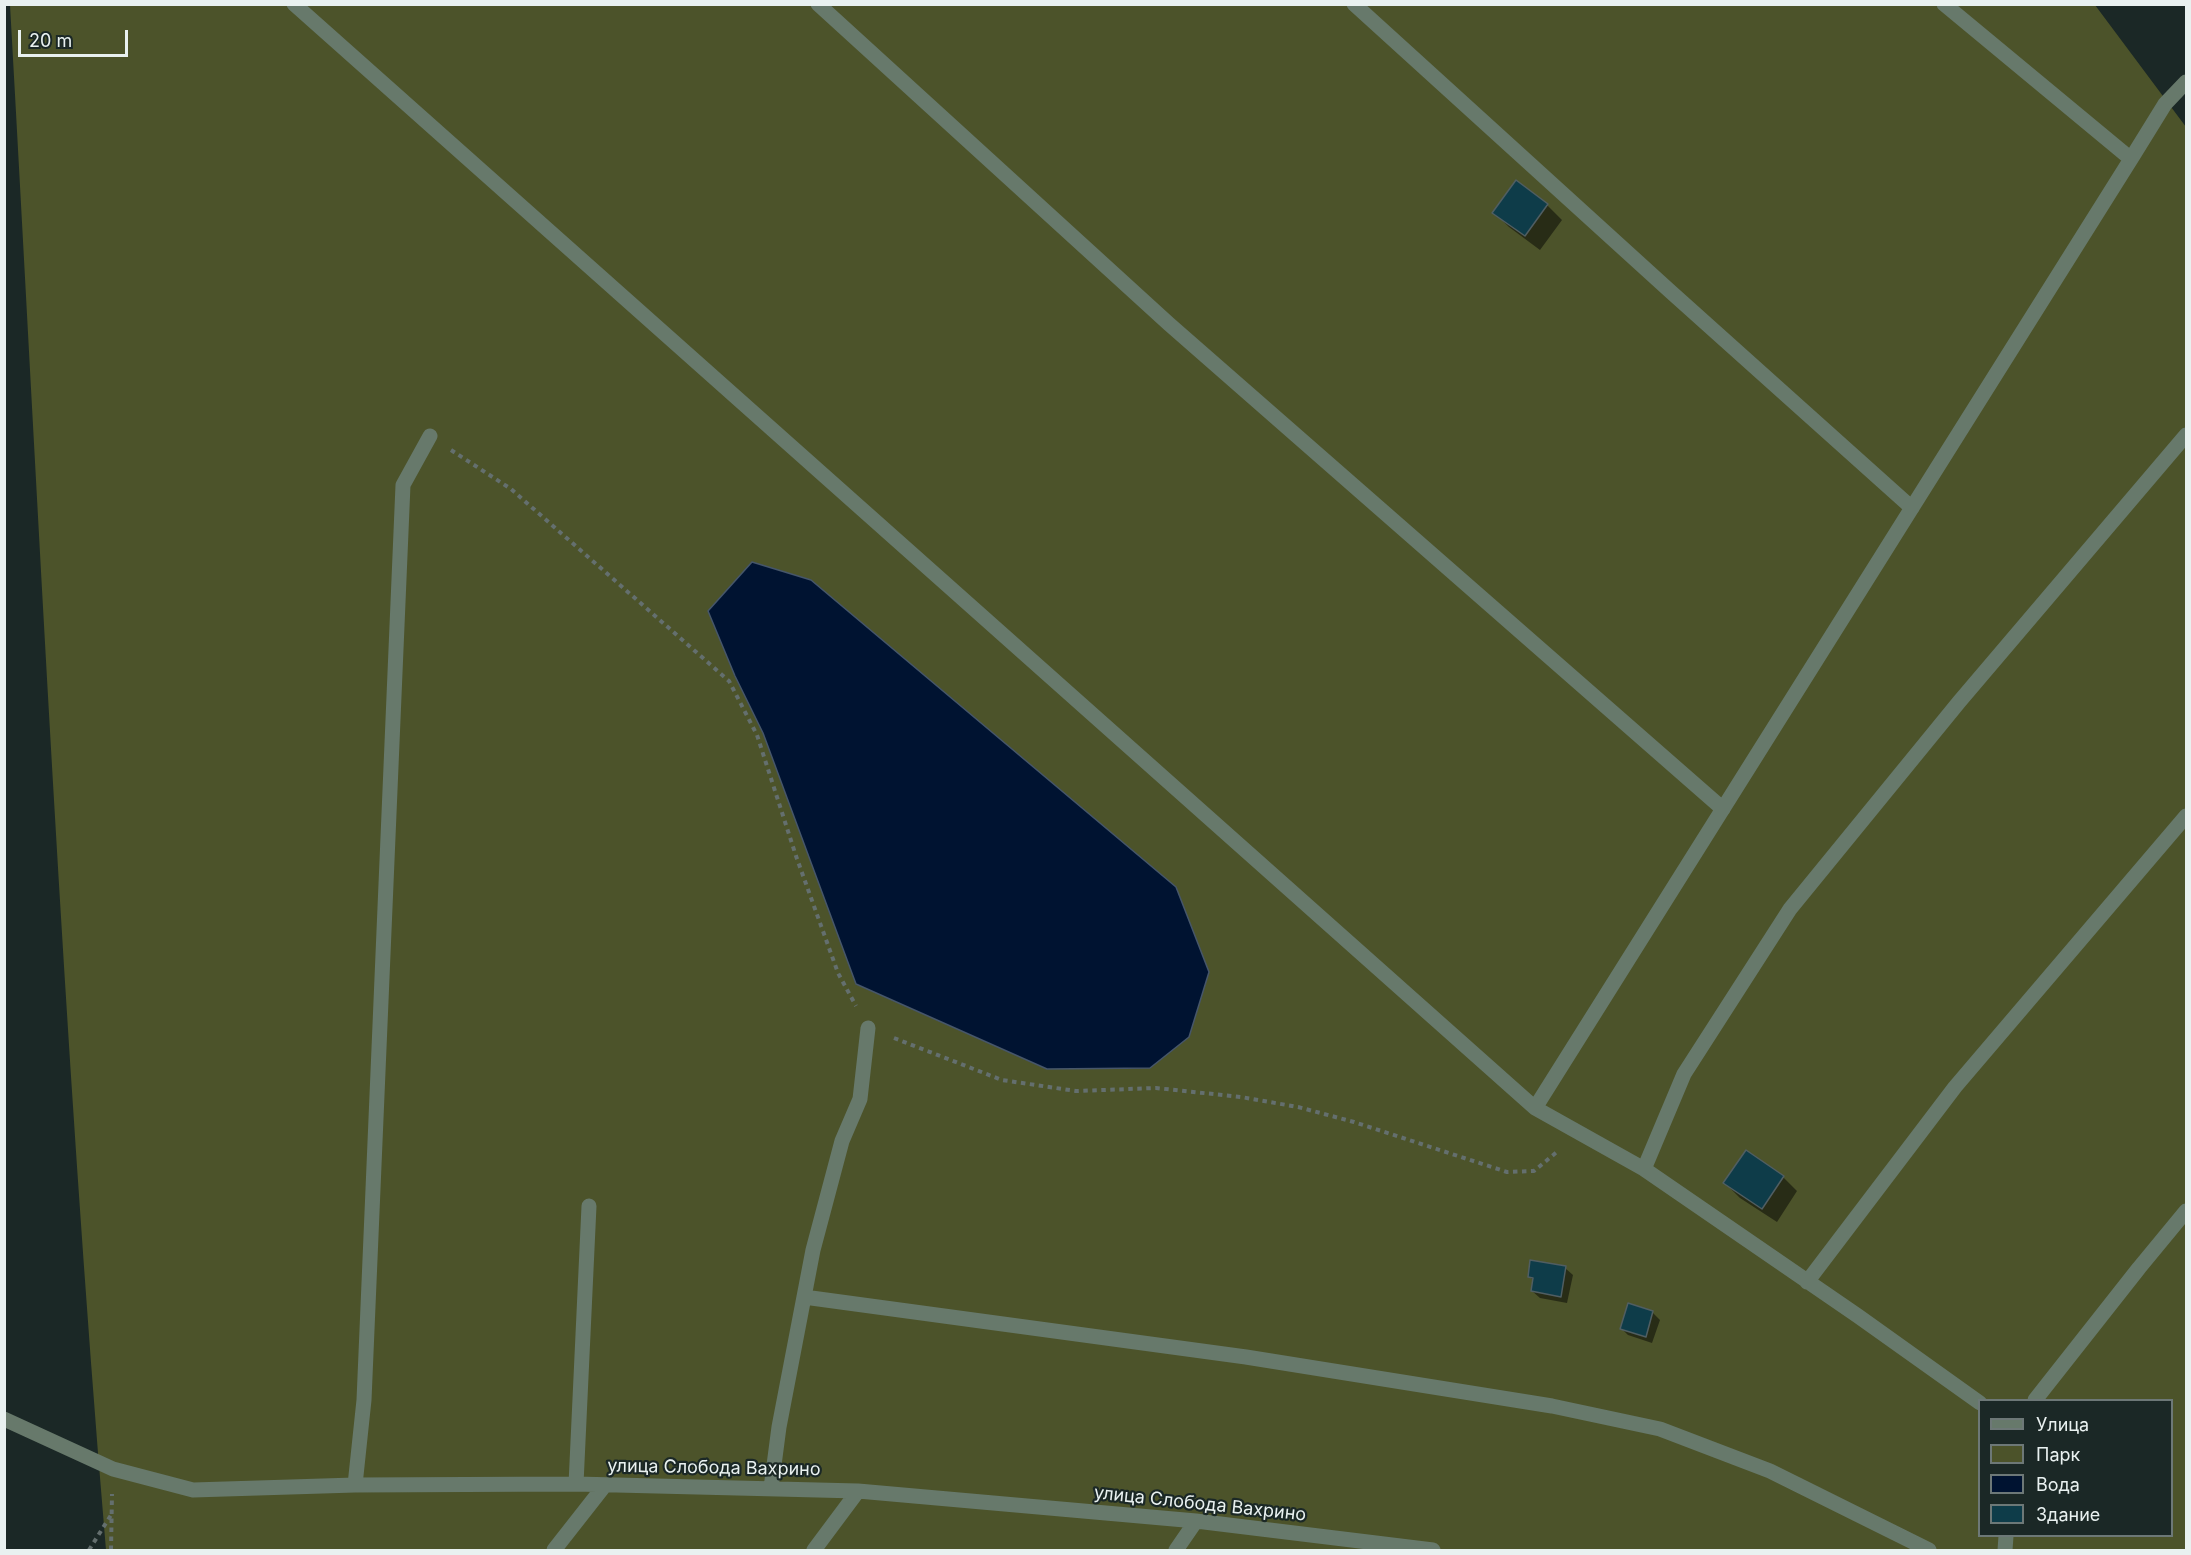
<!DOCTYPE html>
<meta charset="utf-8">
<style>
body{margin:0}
#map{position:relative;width:2191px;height:1555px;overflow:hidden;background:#1b2826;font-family:Inter,sans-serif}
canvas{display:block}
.frame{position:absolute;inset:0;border:6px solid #e9f1f0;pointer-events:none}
.legend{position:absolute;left:1978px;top:1399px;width:195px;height:138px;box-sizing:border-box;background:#1b2826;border:2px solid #6d7877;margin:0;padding:8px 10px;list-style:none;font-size:18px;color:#e9f1f0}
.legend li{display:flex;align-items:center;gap:12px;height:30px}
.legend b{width:30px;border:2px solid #6d7877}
.scale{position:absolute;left:18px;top:30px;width:110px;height:27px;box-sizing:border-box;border:3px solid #e9f1f0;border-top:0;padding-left:8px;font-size:18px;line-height:21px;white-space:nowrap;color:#e9f1f0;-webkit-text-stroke:4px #1b2826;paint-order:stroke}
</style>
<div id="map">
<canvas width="2191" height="1555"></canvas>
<div class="frame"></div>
<ul class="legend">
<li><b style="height:8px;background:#67796b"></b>Улица</li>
<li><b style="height:16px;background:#4c532a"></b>Парк</li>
<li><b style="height:16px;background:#001331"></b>Вода</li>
<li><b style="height:16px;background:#0e3c49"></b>Здание</li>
</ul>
<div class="scale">20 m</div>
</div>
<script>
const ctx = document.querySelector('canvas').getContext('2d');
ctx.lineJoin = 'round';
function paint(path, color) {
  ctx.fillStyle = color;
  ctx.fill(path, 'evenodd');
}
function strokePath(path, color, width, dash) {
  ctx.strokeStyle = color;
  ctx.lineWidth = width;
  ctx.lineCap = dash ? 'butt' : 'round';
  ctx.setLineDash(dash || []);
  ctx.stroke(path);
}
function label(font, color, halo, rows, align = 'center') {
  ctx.font = font + ' Inter,sans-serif';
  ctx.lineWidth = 4.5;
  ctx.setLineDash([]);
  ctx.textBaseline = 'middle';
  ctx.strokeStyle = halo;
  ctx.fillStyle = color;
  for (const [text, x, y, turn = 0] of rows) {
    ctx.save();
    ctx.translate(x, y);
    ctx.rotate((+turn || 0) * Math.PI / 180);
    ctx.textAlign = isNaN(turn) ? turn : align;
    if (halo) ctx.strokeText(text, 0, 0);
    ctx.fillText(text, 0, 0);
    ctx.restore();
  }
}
paint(new Path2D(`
 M 10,5 L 2095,5 L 2186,127 L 2186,1550 L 106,1550 C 63,1036 39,520 10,5 ZM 1980,1400 L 2172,1400 L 2172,1536 L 1980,1536 Z`), '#4c532a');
const water = new Path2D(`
 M 752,562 L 811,580 L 1176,887 L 1209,972 L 1189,1037 L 1150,1068 L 1047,1069 L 856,984 L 763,733 L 735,676 L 708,611 Z`);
paint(water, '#001331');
strokePath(water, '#46566a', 1.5);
paint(new Path2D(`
 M 1516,182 L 1547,205 L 1562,220 L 1540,250 L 1509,227 L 1494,212 Z
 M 1783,1177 L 1797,1191 L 1777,1222 L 1740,1198 L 1725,1183 Z
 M 1565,1268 L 1573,1275 L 1567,1303 L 1540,1298 L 1532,1291 L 1534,1281 L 1529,1276 Z
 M 1629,1305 L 1653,1313 L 1660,1320 L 1652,1343 L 1628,1335 L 1621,1328 Z`), '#0007');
const building = new Path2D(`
 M 1516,180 L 1548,204 L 1525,236 L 1492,213 Z
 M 1746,1150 L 1784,1176 L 1762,1209 L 1723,1183 Z
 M 1530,1260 L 1566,1266 L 1561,1297 L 1531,1291 L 1533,1278 L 1528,1277 Z
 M 1628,1303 L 1653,1311 L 1646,1337 L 1620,1329 Z`);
paint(building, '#0e3c49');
strokePath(building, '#505e62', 1.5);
strokePath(new Path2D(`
 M 451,450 L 511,489 L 729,681 L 757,735 L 796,856 L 838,973 L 856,1006
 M 894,1038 L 1002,1080 L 1076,1091 L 1156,1088 L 1241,1097 L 1298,1107 L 1354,1122 L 1507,1172 L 1534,1171 L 1558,1151
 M 89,1550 L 111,1515
 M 111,1550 L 112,1494`), '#646f6e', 4, [4.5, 4.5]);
strokePath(new Path2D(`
 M 294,4 L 1535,1108 L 1644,1169 L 1858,1316 L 1980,1403
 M 818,4 L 1169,324 L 1723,809
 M 1354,4 L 1671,292 L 1912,508
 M 2131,159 L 2165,104 L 2186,82
 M 1535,1108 L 2131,159 L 1944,4
 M 1644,1169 L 1684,1074 L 1790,909 L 1959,702 L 2186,435
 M 1807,1282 L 1955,1087 L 2186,816
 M 804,1297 L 1246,1357 L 1552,1406 L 1660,1429 L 1770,1471 L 1929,1550
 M 2035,1400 L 2139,1268 L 2186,1211
 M 4,1419 L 113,1469 L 193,1490 L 355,1485 L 576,1484 L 858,1491 L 1196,1521 L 1433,1550
 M 576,1484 L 589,1206
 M 355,1485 L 364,1400 L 403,485 L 430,436
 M 771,1488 L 779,1427 L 813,1250 L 842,1141 L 860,1099 L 868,1028
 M 554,1550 L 605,1485
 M 814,1550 L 858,1491
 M 1176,1550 L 1196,1521
 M 2005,1550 L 2006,1536`), '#67796b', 15);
label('18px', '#e9f1f0', '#1b2826', [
 ["улица Слобода Вахрино",714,1468,1],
 ["улица Слобода Вахрино",1200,1504,6]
]);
</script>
